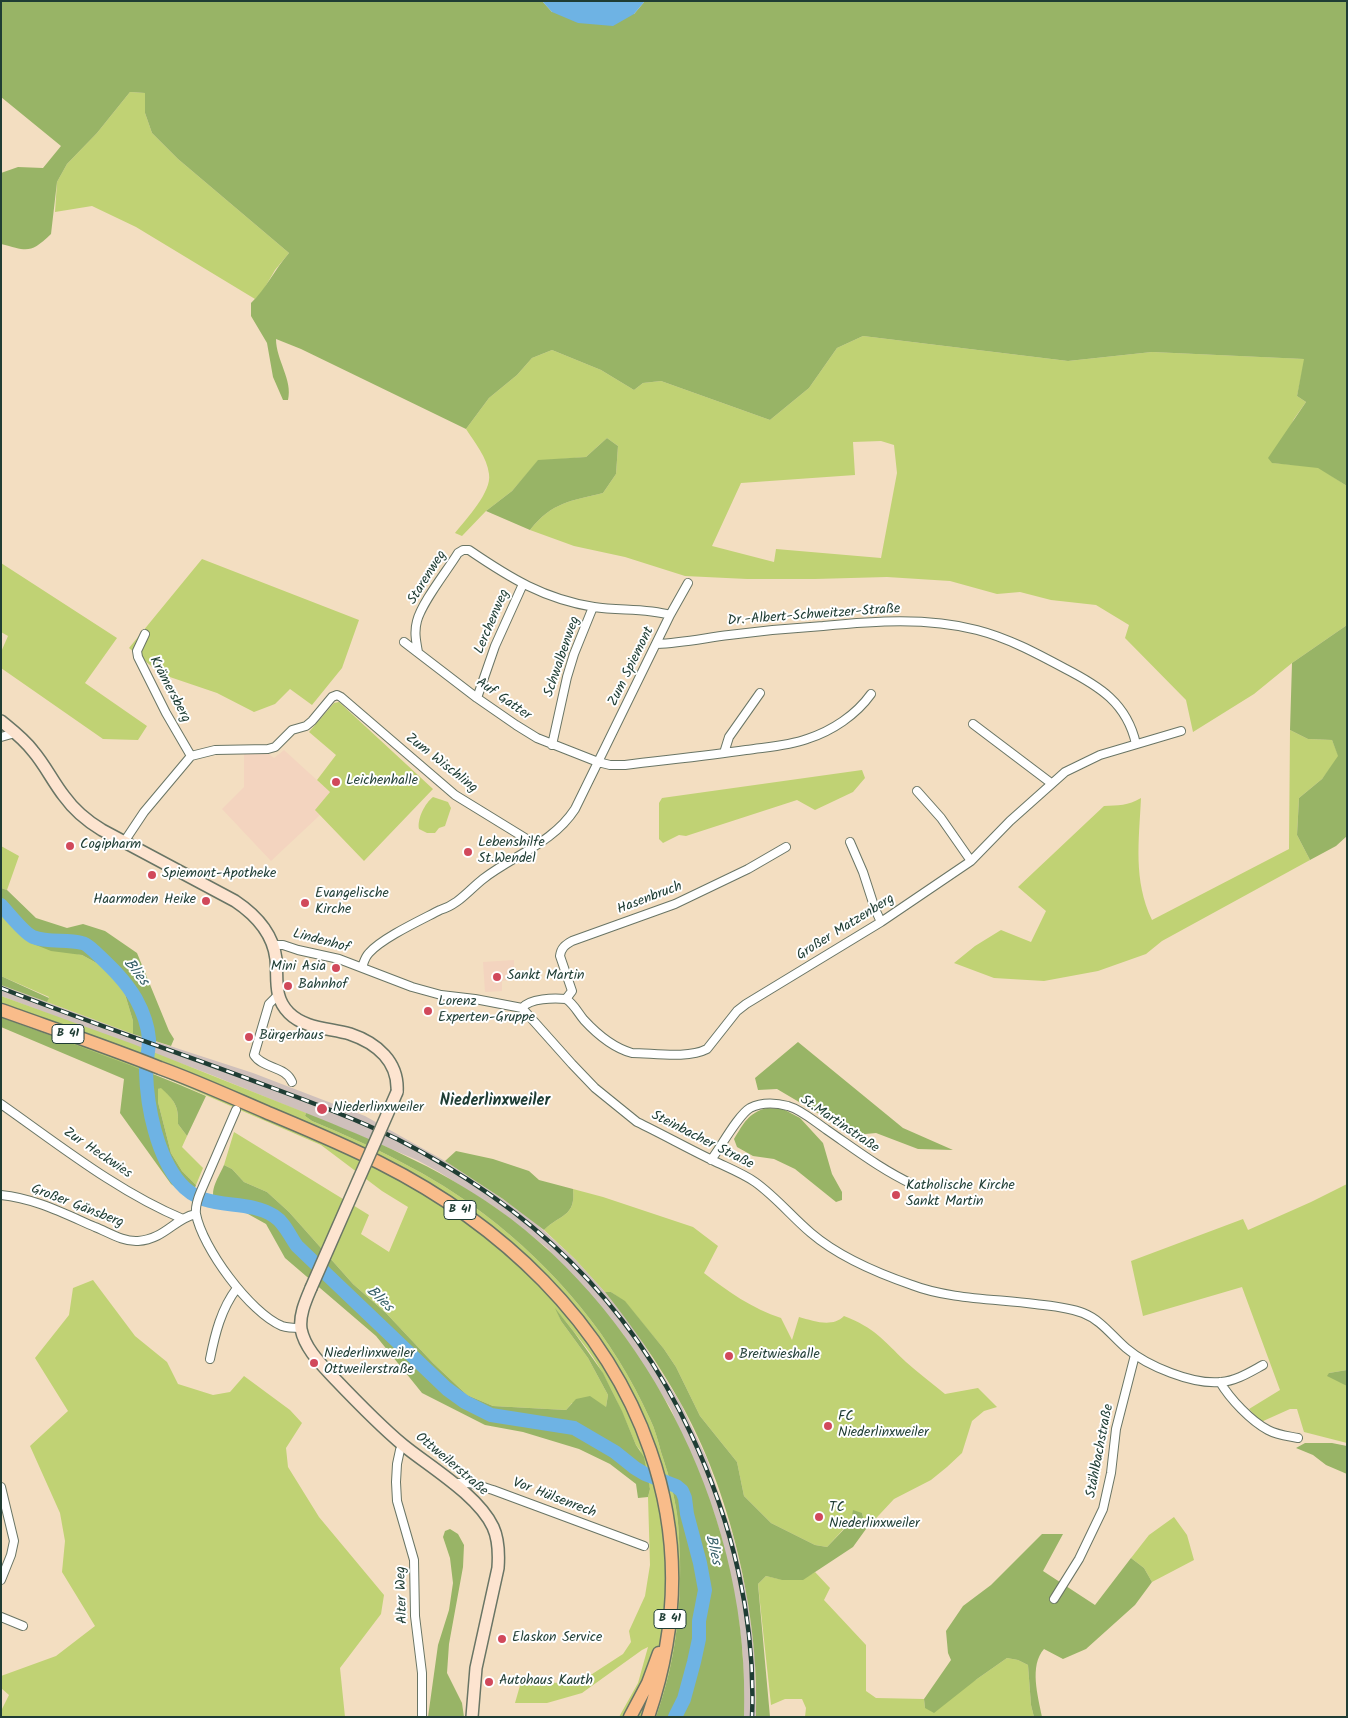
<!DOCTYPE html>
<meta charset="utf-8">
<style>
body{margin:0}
#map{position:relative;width:1348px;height:1718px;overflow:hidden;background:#f3dec1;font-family:Kalam,sans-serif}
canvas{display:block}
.frame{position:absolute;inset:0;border:2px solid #1f3d34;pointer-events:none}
</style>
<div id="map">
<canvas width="1348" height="1718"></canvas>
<div class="frame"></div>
</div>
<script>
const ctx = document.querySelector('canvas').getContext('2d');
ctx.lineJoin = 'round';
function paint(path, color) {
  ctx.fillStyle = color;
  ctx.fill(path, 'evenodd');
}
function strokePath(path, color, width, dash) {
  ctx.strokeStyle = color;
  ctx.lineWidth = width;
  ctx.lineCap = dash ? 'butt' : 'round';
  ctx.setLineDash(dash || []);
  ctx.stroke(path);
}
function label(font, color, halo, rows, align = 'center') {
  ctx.font = font + ' Kalam,sans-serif';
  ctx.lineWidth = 4;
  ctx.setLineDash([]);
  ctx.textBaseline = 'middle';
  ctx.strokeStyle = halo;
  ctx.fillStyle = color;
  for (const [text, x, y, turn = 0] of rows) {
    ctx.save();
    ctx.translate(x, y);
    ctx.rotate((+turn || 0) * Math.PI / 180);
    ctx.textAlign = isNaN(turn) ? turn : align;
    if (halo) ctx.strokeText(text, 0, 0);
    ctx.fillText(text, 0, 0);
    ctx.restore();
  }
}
paint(new Path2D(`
 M 284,750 L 330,792 L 316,810 L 320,815 L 271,861 L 222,809 L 244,787 L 244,751 L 265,751 L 274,758 Z
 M 514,960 L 514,974 L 510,975 L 510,980 L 502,981 L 502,991 L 485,992 L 483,962 Z`), '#f3d4bf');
paint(new Path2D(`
 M 1,985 L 133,1034 L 253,1073 L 365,1116 L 445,1161 L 503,1199 L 529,1217 L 575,1259 L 605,1292 L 633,1327 L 681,1404 L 707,1459 L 733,1536 L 747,1595 L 755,1655 L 756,1717 L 744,1717 L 743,1656 L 739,1622 L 722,1539 L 714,1513 L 671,1409 L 623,1334 L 547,1248 L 496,1208 L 439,1172 L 417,1160 L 344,1129 L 209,1074 L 1,996 Z`), '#cfc0bb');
paint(new Path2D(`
 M 130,92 L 145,93 L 145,113 L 152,133 L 178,159 L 289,253 L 275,270 L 261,294 L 255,299 L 136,227 L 92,206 L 55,212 L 57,182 L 67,164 L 97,133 Z
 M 863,336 L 1068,361 L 1152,352 L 1305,359 L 1297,396 L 1306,402 L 1294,419 L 1273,463 L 1318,467 L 1347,486 L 1347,625 L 1292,663 L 1254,694 L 1193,732 L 1186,700 L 1125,638 L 1129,625 L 1096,605 L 1051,600 L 1020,592 L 997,594 L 950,581 L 887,577 L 815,579 L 747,579 L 685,576 L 625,557 L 574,546 L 530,530 C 552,502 571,501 603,493 L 616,474 L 618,446 L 607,438 L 586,457 L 538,461 L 512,491 L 486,511 L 462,536 L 455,533 C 466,519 492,492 489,474 C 487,457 475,443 466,429 L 489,398 L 517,375 L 532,358 L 552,350 L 601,370 L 634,390 L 643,383 L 661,381 L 770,420 L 809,388 L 837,348 ZM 881,441 L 894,445 L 897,473 L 881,558 L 776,549 L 774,562 L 712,546 L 741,483 L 855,475 L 853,442 Z
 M 202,559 L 359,620 L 342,668 L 312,705 L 290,689 L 275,704 L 254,712 L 217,693 L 161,674 L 129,648 Z
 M 1,563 L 117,638 L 85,683 L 147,726 L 138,740 L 103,739 L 1,668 L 1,652 L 8,636 L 1,632 Z
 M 339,702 L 433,789 L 364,861 L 315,810 L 330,792 L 317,780 L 336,755 L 309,732 L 334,703 Z
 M 1290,730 L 1308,739 L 1332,740 L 1339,757 L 1322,779 L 1299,798 L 1297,835 L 1310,860 L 1162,941 L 1146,954 L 1098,971 L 1044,981 L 994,978 L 954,963 L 975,946 L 1001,930 L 1031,942 L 1046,911 L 1018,887 L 1104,806 C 1118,805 1128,806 1141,798 C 1139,841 1133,880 1152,920 L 1289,849 Z
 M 862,770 L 865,778 L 853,792 L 815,810 L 797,800 L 686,836 L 679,835 L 663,843 L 659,839 L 659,803 L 662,798 Z
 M 433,797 L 448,802 L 451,808 L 445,826 L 439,828 L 435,833 L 427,833 L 419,829 C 417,819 425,803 433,797 Z
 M 1,846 L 19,856 L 7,890 L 1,888 Z
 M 1,915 L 68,952 L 82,955 L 111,971 L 124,991 L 133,1021 L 133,1034 L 47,1002 L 49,997 L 1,976 Z
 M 1,996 L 133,1044 L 306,1113 L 305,1116 L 312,1121 C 372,1146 432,1174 484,1214 C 555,1268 614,1338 650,1419 C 655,1429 658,1441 661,1452 C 667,1470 673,1489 676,1508 C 679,1524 679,1541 680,1558 C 681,1614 675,1663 656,1717 L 619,1717 L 638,1683 L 648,1647 L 642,1650 L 582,1693 L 547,1703 L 515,1703 L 521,1682 L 566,1683 L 586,1678 L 623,1654 L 631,1642 L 629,1631 L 645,1596 L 650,1565 L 648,1497 L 650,1489 L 640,1450 L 636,1445 C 626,1421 616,1397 603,1374 C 591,1351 573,1331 557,1311 L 561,1321 L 588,1358 L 608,1395 L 606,1407 L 572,1403 L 566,1410 L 493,1406 L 467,1395 L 433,1363 L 386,1313 L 353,1284 L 289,1212 L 267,1192 L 244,1182 L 232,1169 L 224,1165 L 234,1132 L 369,1215 L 361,1234 L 389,1252 L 408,1207 L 382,1191 L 321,1145 L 159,1075 L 133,1067 L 1,1017 Z
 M 161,1087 C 174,1100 179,1106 178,1124 L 187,1136 L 182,1147 L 203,1168 L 196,1185 L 182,1171 L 171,1153 L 158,1102 L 158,1089 Z
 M 1347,1184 L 1347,1370 L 1329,1373 L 1347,1386 L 1347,1443 L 1304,1432 L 1297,1409 L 1290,1409 L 1261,1422 L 1249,1409 L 1280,1390 L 1242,1287 L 1143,1316 L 1131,1261 L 1243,1219 L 1248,1230 L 1311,1202 Z
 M 573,1189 L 603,1197 L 693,1227 L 718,1246 L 704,1273 C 727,1291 753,1309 781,1318 L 792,1340 L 799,1317 C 814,1321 832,1328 844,1316 C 875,1328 883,1340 906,1362 C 918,1373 932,1383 945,1394 L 978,1388 L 997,1407 L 984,1411 L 972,1421 L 962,1453 L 947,1467 L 931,1480 L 894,1499 L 866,1529 L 862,1513 L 851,1521 L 827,1547 L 815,1545 L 771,1523 L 744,1496 L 737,1462 L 700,1416 L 676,1367 L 664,1349 L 625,1302 L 611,1292 L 605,1292 L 575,1259 L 544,1230 C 560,1214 576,1217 573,1189 Z
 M 93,1280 L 135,1336 L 167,1362 L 178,1384 L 213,1395 L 230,1392 L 244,1376 L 290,1410 L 302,1423 L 286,1448 L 288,1467 L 319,1517 L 384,1595 L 381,1614 L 340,1668 L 345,1717 L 1,1717 L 1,1711 L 9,1695 L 1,1688 L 1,1676 L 56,1656 L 95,1626 L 62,1572 L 65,1541 L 60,1513 L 30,1446 L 68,1411 L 35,1358 L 69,1315 L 73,1288 Z
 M 1174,1517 L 1187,1535 L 1194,1560 L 1152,1582 L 1144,1568 L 1131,1558 L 1149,1535 Z
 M 815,1572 L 830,1588 L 824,1600 L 866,1645 L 866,1691 L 876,1698 L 924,1699 L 925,1708 L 977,1679 L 1007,1658 L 1018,1660 L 1028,1665 L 1031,1705 L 1034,1717 L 805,1717 L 806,1708 L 802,1699 L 785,1699 L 771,1705 L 758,1584 L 766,1576 C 786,1581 797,1583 815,1572 Z`), '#c0d274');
paint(new Path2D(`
 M 1,1 L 542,1 L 552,12 L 634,14 L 645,1 L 1347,1 L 1347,486 L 1318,468 L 1272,463 L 1268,458 L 1306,402 L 1297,396 L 1304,359 L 1152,352 L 1068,361 L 863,336 L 837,348 L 809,388 L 770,420 L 661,381 L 643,383 L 634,390 L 601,370 L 552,350 L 532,358 L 517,375 L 489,398 L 466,429 L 301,349 L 276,339 C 276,360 293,380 288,400 L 283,400 L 273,377 L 267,343 L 251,316 L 251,303 C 266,289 275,269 289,253 L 178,159 L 152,133 L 145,113 L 145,93 L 130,92 L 97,133 L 67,164 L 57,182 L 51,234 C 30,254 28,251 1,244 L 1,173 L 18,167 L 43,168 L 61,146 L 1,97 Z
 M 607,438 L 618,446 L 616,474 L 603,493 C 571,501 552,502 530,530 L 486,511 L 512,491 L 538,460 L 586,457 Z
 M 1347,625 L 1347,836 L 1336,846 L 1310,860 L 1297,835 L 1299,798 L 1322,779 L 1338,756 L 1332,740 L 1308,739 L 1290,730 L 1292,663 Z
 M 1,888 L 7,890 L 36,918 L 67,928 L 83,924 L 105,931 L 137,953 L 169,1031 L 174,1039 L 171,1046 L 133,1034 L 133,1021 L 124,991 L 111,971 L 82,955 L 51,951 L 31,943 L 1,915 Z
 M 1,976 L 49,998 L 47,1002 L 1,985 Z
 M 1,1017 C 70,1043 139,1067 206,1096 L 187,1136 L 178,1124 C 179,1106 174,1100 161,1088 L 158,1089 L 158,1102 L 171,1153 L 182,1171 L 196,1185 L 191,1199 L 171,1184 L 120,1113 L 124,1079 L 1,1027 Z
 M 798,1042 L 903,1128 L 953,1150 L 918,1149 L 876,1133 L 855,1135 L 777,1089 L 758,1090 L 755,1078 Z
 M 767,1108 L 783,1109 L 800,1118 L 823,1143 L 832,1174 L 842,1192 L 842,1200 L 836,1202 L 795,1169 L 774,1159 L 753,1156 L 737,1147 L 734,1139 C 744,1123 748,1113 767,1108 Z
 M 306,1113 C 373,1140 436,1166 496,1208 C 653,1318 752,1526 744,1717 L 656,1717 C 675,1663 681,1614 680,1558 C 679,1541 679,1524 676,1508 C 673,1489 667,1470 661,1452 C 658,1441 655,1429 650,1419 C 614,1338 555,1268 484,1214 C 432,1174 372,1146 312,1121 L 305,1116 Z
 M 456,1151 L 493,1159 L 529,1171 L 539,1180 L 573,1189 C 576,1217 560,1214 544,1230 L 503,1199 L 445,1161 Z
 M 224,1165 L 232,1169 L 244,1182 L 267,1192 L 289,1212 L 353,1284 L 386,1313 L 433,1363 L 467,1395 L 493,1406 L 566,1410 L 576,1399 L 590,1396 L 606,1407 L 608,1395 L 588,1358 L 561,1321 L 555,1308 L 574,1332 L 603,1373 L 622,1411 L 636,1445 L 644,1457 L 650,1489 L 648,1497 L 638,1498 L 636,1484 L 610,1464 L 579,1449 L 523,1432 L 485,1425 L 422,1393 L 376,1336 L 285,1258 L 266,1224 L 239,1209 L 218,1208 C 207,1192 217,1181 224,1165 Z
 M 605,1292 L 611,1292 L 625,1301 L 664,1349 L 676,1367 L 700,1416 L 737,1462 L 744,1496 L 771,1523 L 815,1545 L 827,1547 L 851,1522 L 853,1510 L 862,1513 L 866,1529 L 853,1547 L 803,1580 L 782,1580 L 766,1576 L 758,1584 L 770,1717 L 756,1717 C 760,1616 730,1490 680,1402 C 658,1363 633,1327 605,1292 Z
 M 1347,1370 L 1347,1386 L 1327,1376 L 1329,1373 Z
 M 1305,1443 L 1332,1443 L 1347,1446 L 1347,1474 L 1326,1465 L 1313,1455 L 1296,1448 Z
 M 450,1529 L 458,1534 L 464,1545 L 463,1567 L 449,1644 L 447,1673 L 462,1703 L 464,1717 L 428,1717 L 438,1645 L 449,1610 L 453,1583 L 450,1558 L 443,1537 L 445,1531 Z
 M 1042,1534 L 1063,1534 L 1043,1571 L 1095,1605 L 1131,1558 L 1144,1568 L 1152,1582 L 1135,1605 L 1086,1649 L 1063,1659 L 1044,1649 C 1029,1666 1038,1696 1042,1717 L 1034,1717 L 1031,1705 L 1028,1665 L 1018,1660 L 1007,1658 L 977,1679 L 934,1713 L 925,1708 L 924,1699 L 951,1660 L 948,1653 L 946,1631 L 963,1606 L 991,1585 Z`), '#98b466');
paint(new Path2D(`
 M 542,1 L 645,1 L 634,14 L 613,26 L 578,23 L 552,12 Z`), '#6eb3e4');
strokePath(new Path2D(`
 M 1,905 C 8,913 25,934 33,937 C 48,943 66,939 82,943 C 87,944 90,948 94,951 C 110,966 125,980 136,999 C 142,1010 148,1026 149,1039 C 149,1050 146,1061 146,1072 C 147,1107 157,1156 180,1183 C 205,1213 244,1197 274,1216 C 285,1223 289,1235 297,1246 L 447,1389 L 465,1402 L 491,1415 L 574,1428 L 615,1452 L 635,1468 L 645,1474 L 676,1486 L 682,1491 L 685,1498 L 687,1514 L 700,1563 L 705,1590 L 699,1621 L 699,1639 L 694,1662 L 684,1699 L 675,1717`), '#6eb3e4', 14);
const minor = new Path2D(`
 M 145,634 L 137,651 L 138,657 L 166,713 L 191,756
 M 404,642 L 477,698 L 516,725 L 537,738 L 598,762 L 610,765 L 625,765 C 665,760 706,756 746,750 C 766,747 788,746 807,739 C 832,731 856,715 871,694
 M 657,644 C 681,643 705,638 729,635 C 760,631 791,628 823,626 C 874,621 927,617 977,630 C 1008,638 1036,653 1064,668 C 1099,686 1127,703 1136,744
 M 418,652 C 416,641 414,632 417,621 C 422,602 447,571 458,553 L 463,550 L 469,550 C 510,578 544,599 594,607 C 619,611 646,608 670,615
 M 477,698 L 495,646 L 523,584
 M 973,724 L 1051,783
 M 1,737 L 15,733
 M 552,745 L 567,677 L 574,654 L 593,607
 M 724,753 L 729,737 L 760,693
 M 917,791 L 941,818 L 971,861
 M 124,842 L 144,812 L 191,756 L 215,750 L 268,749 L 275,747 L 292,730 L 306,726 L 312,721 L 332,697 L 337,695 L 341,697 L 455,795 L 525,838 L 534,846
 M 850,842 L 863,872 L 875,909 L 881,922
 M 273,945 L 283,945 L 298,950 L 339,959 L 412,987 L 441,995 L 475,999 L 522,1008 L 572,1064 L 595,1088 L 637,1122 C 662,1134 687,1148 712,1160 C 726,1167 742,1173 755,1182 C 776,1197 792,1217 811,1233 C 839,1257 877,1273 912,1285 C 948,1299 996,1299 1035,1304 C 1051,1306 1068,1307 1083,1313 C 1101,1320 1112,1336 1126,1348 C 1147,1366 1193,1385 1221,1382 C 1236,1381 1250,1372 1263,1365
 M 362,967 C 364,962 365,957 369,953 C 382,938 421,920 440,910 C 458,905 469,890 483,879 C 514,855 553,843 575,809 L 670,615 L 688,583
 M 278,995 L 269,1004 L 254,1055 C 263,1069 286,1066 292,1082
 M 566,999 L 572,991 L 560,956 C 561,948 565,945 572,941 L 675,904 L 748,869 L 786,847
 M 522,1008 C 530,998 554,998 566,999 C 574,1004 578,1013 584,1020 C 596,1033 614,1048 632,1053 C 653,1053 688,1059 707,1049 L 737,1011 L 746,1004 L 881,922 L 971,861 L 1010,821 L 1065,772 L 1100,755 L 1181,731
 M 1,1104 C 58,1144 118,1192 183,1219
 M 236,1110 L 201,1191 C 198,1198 195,1206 196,1214 C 202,1247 250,1313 282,1326 C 288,1328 294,1328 301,1328
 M 711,1160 C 721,1147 738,1115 750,1108 C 762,1102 776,1103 788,1106 C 802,1110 815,1122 827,1130 C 856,1150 882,1170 914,1185
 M 1,1195 C 34,1198 65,1214 95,1227 C 108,1232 123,1242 138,1241 C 165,1239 175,1218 196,1214
 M 210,1359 C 215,1334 221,1309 237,1288
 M 1220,1382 C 1230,1399 1251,1421 1268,1430 C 1277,1435 1288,1436 1298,1438
 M 403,1444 L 400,1450 L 397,1464 L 396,1482 L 397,1501 L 414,1560 L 415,1616 L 422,1673 L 422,1717
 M 453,1484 C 467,1480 480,1486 493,1490 L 644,1546
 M 1,1487 L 14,1541 L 11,1555 L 1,1580
 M 1054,1599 L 1079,1559 L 1103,1509 L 1111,1473 L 1116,1429 L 1135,1355
 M 1,1617 L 23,1626`);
const secondary = new Path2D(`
 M 1,721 C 12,730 24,739 33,751 C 45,765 53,782 64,796 C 74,810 87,821 102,830 L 235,901 C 256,915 273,933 276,959 C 278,979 273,997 289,1013 C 305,1029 330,1028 350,1034 C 377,1043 399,1062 397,1092
 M 311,1288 C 306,1300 299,1315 301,1329 C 305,1349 321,1364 335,1379 C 356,1401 379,1425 403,1445 C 430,1467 478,1495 493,1527 C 499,1540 499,1554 498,1568 L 476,1668 L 472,1717`);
const trunk = new Path2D(`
 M 1,1010 C 54,1029 108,1047 160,1068 C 196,1081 231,1097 266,1112 C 304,1128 343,1144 380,1163 C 499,1223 606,1321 650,1450 C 681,1538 678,1629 648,1717
 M 630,1717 L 648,1683 L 659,1653`);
strokePath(minor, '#697565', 10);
strokePath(secondary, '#697565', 14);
strokePath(trunk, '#697565', 15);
strokePath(minor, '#fff', 8);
strokePath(secondary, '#fde4d0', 11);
strokePath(trunk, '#f9bc8a', 12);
const rail = new Path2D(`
 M 1,988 C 90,1023 181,1053 270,1087 C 313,1103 356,1119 397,1139 C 529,1206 628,1299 691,1434 C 732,1521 756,1620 752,1717`);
strokePath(rail, '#1f3d34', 4.5);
strokePath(rail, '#fff', 2.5, [8]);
const secondaryBridge = new Path2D(`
 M 311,1288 L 397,1092`);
strokePath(secondaryBridge, '#697565', 14, []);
strokePath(secondaryBridge, '#fde4d0', 11);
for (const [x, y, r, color] of [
 [336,782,5,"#d1495b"],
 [70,846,5,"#d1495b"],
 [468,852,5,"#d1495b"],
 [152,875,5,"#d1495b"],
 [206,901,5,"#d1495b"],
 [305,903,5,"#d1495b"],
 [336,968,5,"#d1495b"],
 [497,977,5,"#d1495b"],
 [288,986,5,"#d1495b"],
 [428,1011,5,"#d1495b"],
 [249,1037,5,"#d1495b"],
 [322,1109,6,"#d1495b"],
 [896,1195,5,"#d1495b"],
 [729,1356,5,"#d1495b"],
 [314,1363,5,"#d1495b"],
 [828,1426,5,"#d1495b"],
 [819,1517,5,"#d1495b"],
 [502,1639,5,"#d1495b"],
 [489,1682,5,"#d1495b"]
]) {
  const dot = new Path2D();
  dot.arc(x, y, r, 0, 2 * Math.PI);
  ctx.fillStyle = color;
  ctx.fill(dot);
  strokePath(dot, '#fff', 2);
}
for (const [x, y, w] of [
 [68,1034,32],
 [460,1210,32],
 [670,1619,32]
]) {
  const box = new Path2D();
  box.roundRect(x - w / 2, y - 9.5, w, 19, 4);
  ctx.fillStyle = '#fff';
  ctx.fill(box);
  strokePath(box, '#1f3d34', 1);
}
label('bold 12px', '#1f3d34', null, [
 ["B 41",68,1034],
 ["B 41",460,1210],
 ["B 41",670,1619]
]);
label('14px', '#1f3d34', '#fff', [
 ["Starenweg",428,578,-58],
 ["Dr.-Albert-Schweitzer-Straße",814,616,-4],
 ["Lerchenweg",493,622,-67],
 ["Schwalbenweg",563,657,-71],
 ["Zum Spiemont",632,667,-64],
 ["Krämersberg",169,690,62],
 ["Auf Gatter",503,700,35],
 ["Zum Wischling",441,764,38],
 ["Hasenbruch",650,899,-21],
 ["Großer Matzenberg",846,928,-32],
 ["Lindenhof",321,942,15],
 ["St.Martinstraße",839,1125,34],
 ["Steinbacher Straße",702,1141,27],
 ["Zur Heckwies",97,1154,34],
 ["Großer Gänsberg",77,1207,21],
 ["Stählbachstraße",1101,1451,-79],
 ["Ottweilerstraße",451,1465,40],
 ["Vor Hülsenrech",554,1499,21],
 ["Alter Weg",403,1595,-92]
]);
label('14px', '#1f3d34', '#fff', [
 ["Leichenhalle",346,782],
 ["Lebenshilfe",478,844],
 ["St.Wendel",478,860],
 ["Cogipharm",80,846],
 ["Spiemont-Apotheke",162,875],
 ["Evangelische",315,895],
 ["Kirche",315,911],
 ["Haarmoden Heike",196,901,"right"],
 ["Mini Asia",326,968,"right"],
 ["Sankt Martin",507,977],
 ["Bahnhof",298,986],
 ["Lorenz",438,1003],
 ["Experten-Gruppe",438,1019],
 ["Bürgerhaus",259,1037],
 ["Niederlinxweiler",333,1109],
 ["Katholische Kirche",906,1187],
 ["Sankt Martin",906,1203],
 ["Niederlinxweiler",324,1355],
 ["Ottweilerstraße",324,1371],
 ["Breitwieshalle",739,1356],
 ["FC",838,1418],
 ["Niederlinxweiler",838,1434],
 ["TC",829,1509],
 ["Niederlinxweiler",829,1525],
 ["Elaskon Service",512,1639],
 ["Autohaus Kauth",499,1682]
], 'left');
label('italic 15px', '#376069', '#fff', [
 ["Blies",135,973,51],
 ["Blies",379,1300,43],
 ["Blies",712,1550,77]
]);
label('bold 16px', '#1f3d34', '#fff', [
 ["Niederlinxweiler",495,1102]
]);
</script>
